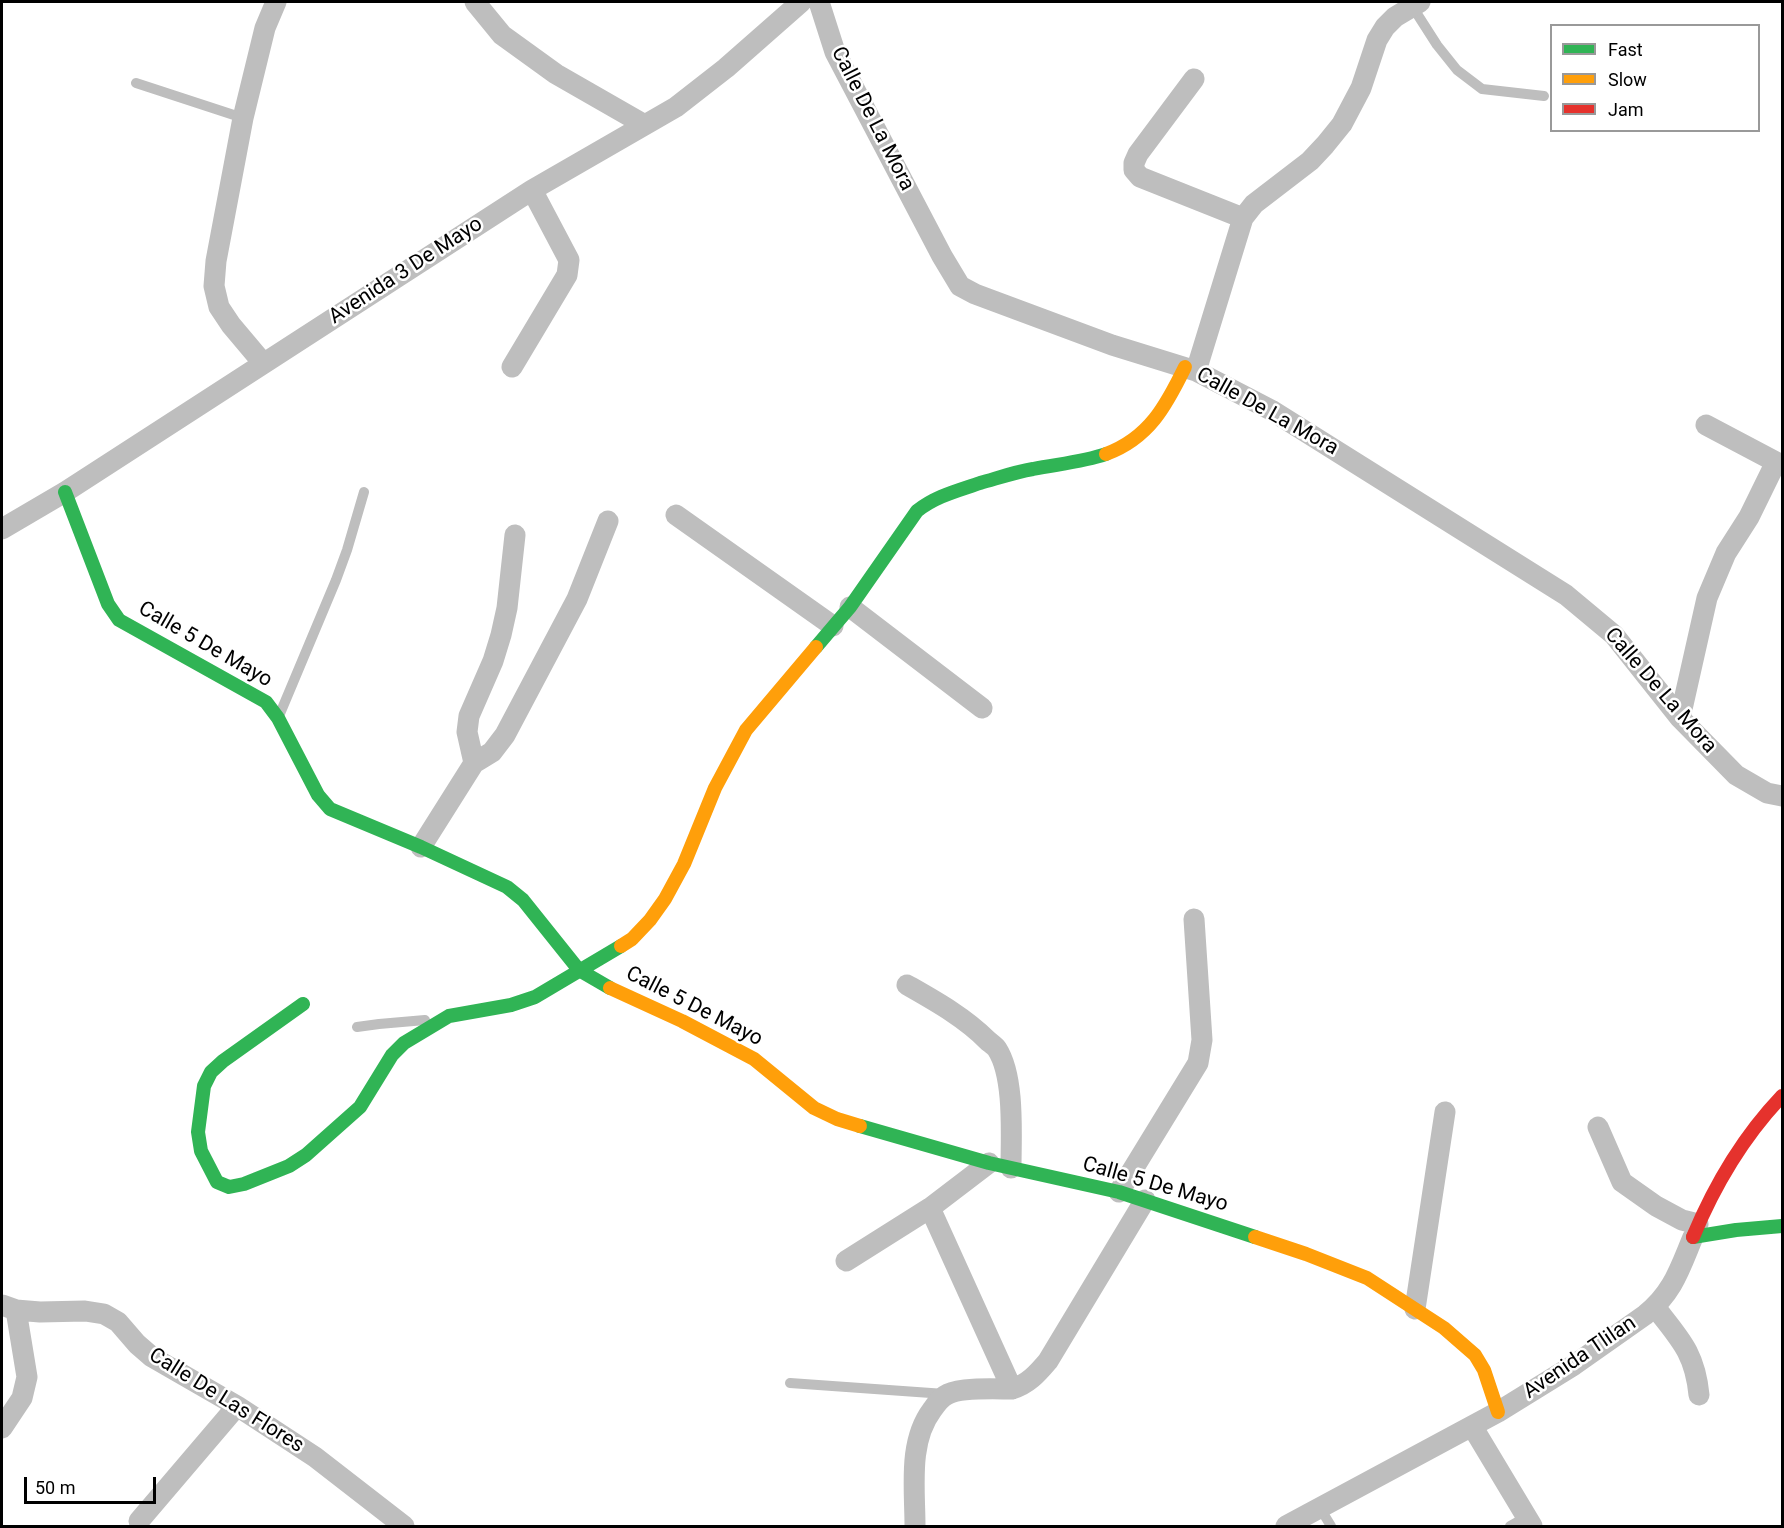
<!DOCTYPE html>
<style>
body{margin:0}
#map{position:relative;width:1784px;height:1528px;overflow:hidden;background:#fff;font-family:Roboto,sans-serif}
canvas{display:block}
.frame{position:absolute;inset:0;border:3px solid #000;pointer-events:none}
.legend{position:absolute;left:1550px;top:24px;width:210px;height:108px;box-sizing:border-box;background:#fff;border:2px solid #999;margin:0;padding:8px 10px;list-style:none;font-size:18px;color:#000}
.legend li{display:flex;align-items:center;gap:12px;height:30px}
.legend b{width:30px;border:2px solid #999}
.scale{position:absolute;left:24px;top:1477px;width:132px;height:27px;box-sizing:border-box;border:3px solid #000;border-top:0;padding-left:8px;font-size:18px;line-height:21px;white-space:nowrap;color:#000;-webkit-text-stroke:4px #fff;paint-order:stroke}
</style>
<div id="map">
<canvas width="1784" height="1528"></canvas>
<div class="frame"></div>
<ul class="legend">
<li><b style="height:8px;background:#30b455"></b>Fast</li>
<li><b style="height:8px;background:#ff9f0a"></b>Slow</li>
<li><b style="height:8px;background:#e5322d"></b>Jam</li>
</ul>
<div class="scale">50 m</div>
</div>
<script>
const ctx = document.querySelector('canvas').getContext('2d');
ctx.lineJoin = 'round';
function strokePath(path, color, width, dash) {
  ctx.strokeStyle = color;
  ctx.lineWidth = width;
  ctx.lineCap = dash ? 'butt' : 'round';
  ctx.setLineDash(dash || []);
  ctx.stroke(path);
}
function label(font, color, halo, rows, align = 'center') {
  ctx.font = font + ' Roboto,sans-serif';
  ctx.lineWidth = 5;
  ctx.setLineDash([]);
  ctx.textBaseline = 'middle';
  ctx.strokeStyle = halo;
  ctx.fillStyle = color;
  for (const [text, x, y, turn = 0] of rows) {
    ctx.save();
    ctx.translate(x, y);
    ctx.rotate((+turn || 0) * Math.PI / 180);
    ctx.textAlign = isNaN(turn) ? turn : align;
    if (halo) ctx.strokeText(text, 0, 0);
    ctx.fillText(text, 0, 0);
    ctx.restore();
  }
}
strokePath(new Path2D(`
 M 1412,6 L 1437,45 L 1457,70 L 1482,89 L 1544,96
 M 136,83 L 243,118
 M 279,716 L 336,580 L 347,550 L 364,492
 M 357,1027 L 379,1024 L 425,1020
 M 790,1383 L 945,1394
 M 1320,1508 L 1331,1526
 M 1510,1526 L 1526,1517`), '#bebebe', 10);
strokePath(new Path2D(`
 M 475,2 L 502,35 L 556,74 L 645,125
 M 819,2 L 835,52 L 942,256 L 960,286 L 975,294 L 1112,345 L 1196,371 L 1271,410 L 1566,595 L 1614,635 L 1680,718 L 1736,775 L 1767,793 L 1782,796
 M 1194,79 L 1138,154 L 1134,163 L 1134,170 L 1140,177 L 1243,218
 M 263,363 L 231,325 L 219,307 L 214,286 L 216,261 L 243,118 L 265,28 L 276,2
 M 512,367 L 567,275 L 569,260 L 532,190
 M 1196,371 L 1243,218 L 1254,204 L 1310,161 L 1325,145 L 1342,124 L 1361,88 L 1377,40 L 1385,27 L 1395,17 L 1420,2
 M 676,515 L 833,626
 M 2,529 L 65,492 L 532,190 L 676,107 L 726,68 L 801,2
 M 850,607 L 982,708
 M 1680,718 L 1707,598 L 1726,553 L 1749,517 L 1776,462 L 1706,425
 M 474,763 L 467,732 L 469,716 L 493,661 L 501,635 L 507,608 L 515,535
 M 421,847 L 474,763 L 492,752 L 505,735 L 577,599 L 608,521
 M 907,985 C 935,1001 964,1017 987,1040 C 990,1043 995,1046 997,1049 C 1015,1077 1011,1136 1011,1168
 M 1598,1127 L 1622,1182 L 1656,1206 L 1682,1220 L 1698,1224
 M 1119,1192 L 1198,1063 L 1202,1040 L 1194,919
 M 930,1208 L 1012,1389 C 1028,1384 1037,1374 1048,1361 L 1145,1200
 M 846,1261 L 930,1208 L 989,1163
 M 2,1305 L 16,1310 L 40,1312 L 85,1311 L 104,1314 L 118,1322 L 137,1344 L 152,1357 L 237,1406 L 315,1457 L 404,1526
 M 1655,1307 C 1680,1339 1695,1353 1699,1395
 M 1415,1309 L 1445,1112
 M 1472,1426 L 1532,1526
 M 2,1428 L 22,1398 L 27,1377 L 16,1310
 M 139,1521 L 237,1406
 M 915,1526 C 915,1488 908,1442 932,1410 C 936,1404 941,1397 948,1394 C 962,1387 996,1389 1012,1389
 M 1286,1526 L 1498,1412 L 1574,1365 L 1645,1315 C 1673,1293 1680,1268 1693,1237`), '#bebebe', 21);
strokePath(new Path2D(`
 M 65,492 L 108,604 L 119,620 L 266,702 L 278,718 L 318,795 L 330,809 L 421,847 L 507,887 L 523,900 L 579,970 L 610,988
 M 816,647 L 850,607 L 917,511 C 936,496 957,491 980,483 C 998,478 1015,472 1033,469 C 1058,464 1083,462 1106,454
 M 303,1004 L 223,1061 L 211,1072 L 204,1086 L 198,1132 L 201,1151 L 217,1182 L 229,1187 L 244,1184 L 289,1166 L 306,1155 L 360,1107 L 392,1055 L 404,1043 L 449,1016 L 511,1005 L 535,997 L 621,946
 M 860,1126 L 989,1163 L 1119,1192 L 1255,1237
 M 1693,1237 L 1736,1230 L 1782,1226`), '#30b455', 14);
strokePath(new Path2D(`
 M 1106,454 C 1149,438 1166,406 1185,367
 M 621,946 L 632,939 L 650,920 L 665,899 L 684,864 L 715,788 L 746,730 L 816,647
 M 610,988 L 682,1021 L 754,1059 L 814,1108 L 837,1119 L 860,1126
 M 1255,1237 L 1306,1254 L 1367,1278 L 1444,1328 L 1475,1355 L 1484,1370 L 1498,1412`), '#ff9f0a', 14);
strokePath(new Path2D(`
 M 1693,1237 C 1715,1184 1743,1137 1782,1096`), '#e5322d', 14);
label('21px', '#000', '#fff', [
 ["Calle De La Mora",872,119,63],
 ["Avenida 3 De Mayo",406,271,-33],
 ["Calle De La Mora",1267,412,29],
 ["Calle 5 De Mayo",205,645,30],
 ["Calle De La Mora",1660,691,49],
 ["Calle 5 De Mayo",694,1007,27],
 ["Calle 5 De Mayo",1155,1185,16],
 ["Avenida Tlilan",1580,1358,-34],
 ["Calle De Las Flores",226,1401,32]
]);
</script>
